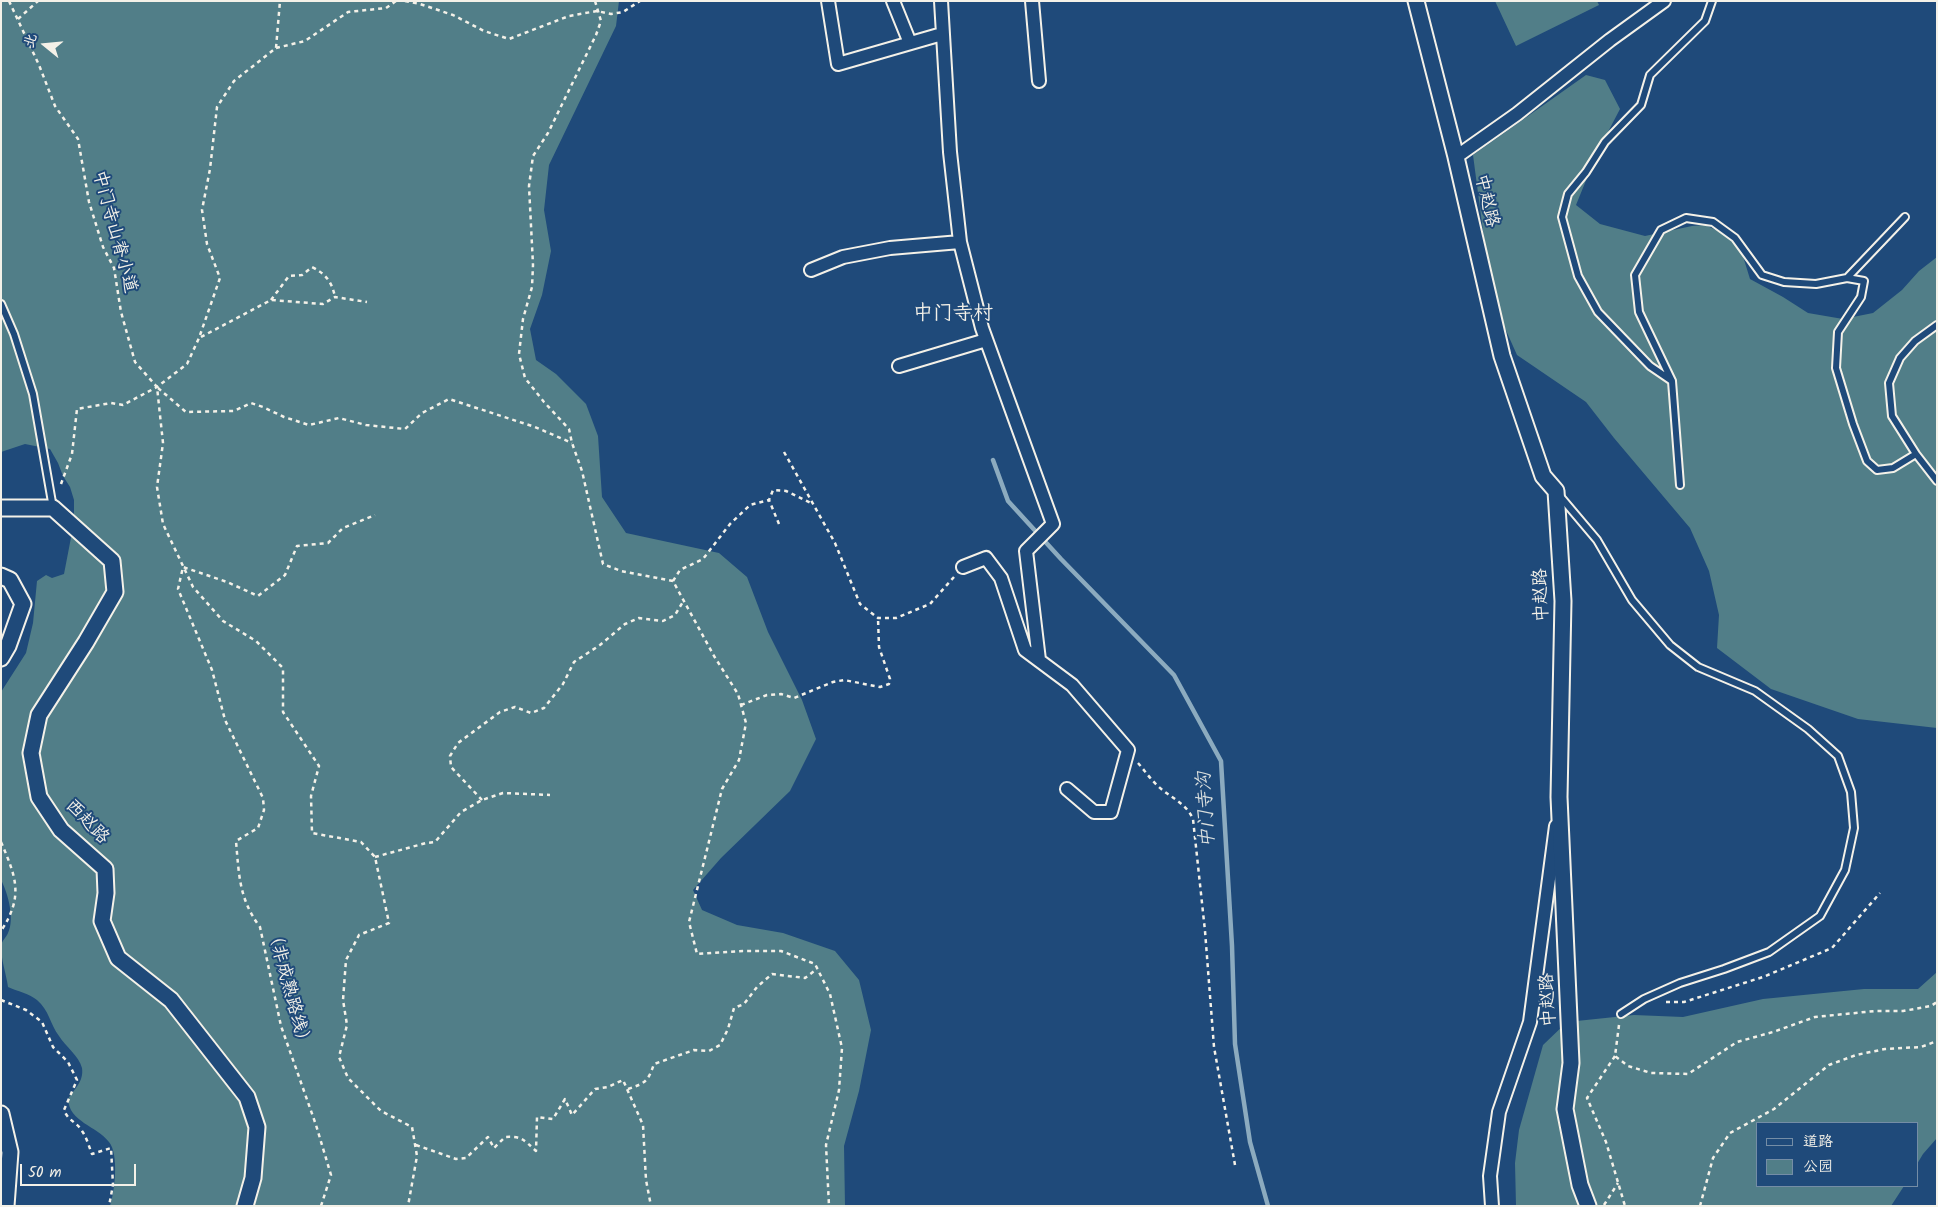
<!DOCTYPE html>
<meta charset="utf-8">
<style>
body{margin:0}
#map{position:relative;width:1938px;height:1207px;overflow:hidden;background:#1f4a7a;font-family:Kalam,"LXGW WenKai TC",sans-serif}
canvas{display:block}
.frame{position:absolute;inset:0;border:2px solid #f4f1e8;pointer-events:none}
.legend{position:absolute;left:1756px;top:1122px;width:162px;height:65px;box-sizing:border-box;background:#1f4a7a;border:1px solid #748da6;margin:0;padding:6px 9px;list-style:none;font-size:15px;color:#f4f1e8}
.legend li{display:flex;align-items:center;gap:10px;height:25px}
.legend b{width:25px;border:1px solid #748da6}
.north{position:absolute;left:20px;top:20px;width:50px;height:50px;-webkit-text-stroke:4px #1f4a7a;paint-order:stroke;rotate:287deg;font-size:14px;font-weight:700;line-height:20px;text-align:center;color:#f4f1e8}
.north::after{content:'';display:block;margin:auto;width:18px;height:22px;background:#f4f1e8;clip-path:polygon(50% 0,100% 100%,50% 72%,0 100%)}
.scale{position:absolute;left:20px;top:1164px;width:116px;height:22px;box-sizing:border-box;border:2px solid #f4f1e8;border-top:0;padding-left:6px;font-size:15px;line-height:18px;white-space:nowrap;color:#f4f1e8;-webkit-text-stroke:4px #1f4a7a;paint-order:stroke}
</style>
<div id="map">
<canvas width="1938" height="1207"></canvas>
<div class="frame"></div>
<ul class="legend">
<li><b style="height:6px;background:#1f4a7a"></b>道路</li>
<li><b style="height:14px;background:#517e88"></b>公园</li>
</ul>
<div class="north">北</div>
<div class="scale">50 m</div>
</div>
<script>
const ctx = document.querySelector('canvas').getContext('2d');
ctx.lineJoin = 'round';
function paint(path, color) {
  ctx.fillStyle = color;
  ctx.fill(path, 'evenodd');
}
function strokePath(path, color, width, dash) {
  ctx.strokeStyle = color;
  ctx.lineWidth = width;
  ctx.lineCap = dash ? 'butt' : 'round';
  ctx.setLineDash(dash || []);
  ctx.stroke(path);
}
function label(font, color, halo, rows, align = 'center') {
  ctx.font = font + ' Kalam,"LXGW WenKai TC",sans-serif';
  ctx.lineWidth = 4;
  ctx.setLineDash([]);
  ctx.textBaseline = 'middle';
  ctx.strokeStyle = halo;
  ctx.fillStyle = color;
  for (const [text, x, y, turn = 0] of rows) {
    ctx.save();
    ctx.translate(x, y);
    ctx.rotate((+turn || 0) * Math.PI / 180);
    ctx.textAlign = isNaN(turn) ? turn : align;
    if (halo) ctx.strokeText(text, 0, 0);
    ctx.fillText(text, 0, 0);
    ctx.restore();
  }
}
paint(new Path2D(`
 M 1,1 L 619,1 L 616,26 L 549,165 L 544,210 L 551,251 L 542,295 L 530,329 L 536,360 L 556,374 L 586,404 L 598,436 L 602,497 L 626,533 L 719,553 L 747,577 L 768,632 L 802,700 L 816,739 L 790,791 L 721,858 L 693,890 L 702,910 L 737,925 L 783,933 L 835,951 L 859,980 L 871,1030 L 859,1091 L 844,1146 L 845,1206 L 110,1206 C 115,1191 119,1154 109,1142 C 97,1126 69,1122 68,1099 C 74,1089 84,1082 82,1068 C 79,1056 65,1046 59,1036 C 50,1024 49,1010 37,1000 C 30,994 17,991 8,987 C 6,973 1,960 1,946 C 2,940 6,938 8,933 C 15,919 8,893 1,880 L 1,692 L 26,653 L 33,623 L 37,581 L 46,575 L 52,578 L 64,574 L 74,522 L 74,500 L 70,487 L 63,476 L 58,463 L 50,449 L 25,444 L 1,452 Z
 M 1495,1 L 1597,1 L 1599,5 L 1516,46 Z
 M 1586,75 L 1605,80 L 1620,109 L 1598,151 L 1576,205 L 1600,224 L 1645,236 L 1692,226 L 1705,225 L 1738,240 L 1750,279 L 1783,297 L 1808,313 L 1843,319 L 1873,313 L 1902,290 L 1919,271 L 1937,257 L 1937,728 L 1858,719 L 1771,689 L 1717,648 L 1719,615 L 1709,571 L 1690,528 L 1614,438 L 1586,402 L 1517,355 L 1492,299 L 1473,155 Z
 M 1937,972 L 1937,1138 L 1923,1154 L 1917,1164 L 1917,1123 L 1757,1123 L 1757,1186 L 1904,1186 L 1891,1206 L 1516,1206 L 1515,1163 L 1519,1130 L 1543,1045 L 1567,1022 L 1634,1015 L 1683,1017 L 1763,999 L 1864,989 L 1918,989 Z`), '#517e88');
strokePath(new Path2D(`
 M 993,460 L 1008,501 L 1061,559 L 1174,675 L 1221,761 L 1232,946 L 1235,1044 L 1250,1142 L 1268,1206`), '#8cabbf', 4.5);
const service = new Path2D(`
 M 1712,1 L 1705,21 L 1650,75 L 1641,105 L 1605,142 L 1586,172 L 1568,194 L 1562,217 L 1578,276 L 1598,312 L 1650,366 L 1672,381 L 1639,312 L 1635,275 L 1661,230 L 1686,218 L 1713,222 L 1735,238 L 1762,275 L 1784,282 L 1816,284 L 1847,278 L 1905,217
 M 1847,278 L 1864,281 L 1861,297 L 1838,332 L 1836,368 L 1853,424 L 1867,461 L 1877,470 L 1893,468 L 1916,454
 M 1,304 L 14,334 L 33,394 L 53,508
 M 1937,325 L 1915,341 L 1900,358 L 1889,383 L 1892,416 L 1916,454 L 1937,481
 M 1672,381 L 1680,485
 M 1559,495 L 1597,540 L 1632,600 L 1670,645 L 1698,667 L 1755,691 L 1808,729 L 1838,756 L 1851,792 L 1854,828 L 1845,870 L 1820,916 L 1769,952 L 1724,969 L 1680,983 L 1644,999 L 1621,1014`);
const minor = new Path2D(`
 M 828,1 L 838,64 L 942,34
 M 893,1 L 910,43
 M 941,1 L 950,152 L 960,242 L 982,328 L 1053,524 L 1026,551 L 1039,660
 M 1032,1 L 1039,81
 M 1456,157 L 1517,114 L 1610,40 L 1664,1
 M 811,270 L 843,257 L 890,248 L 960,242
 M 899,366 L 986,340
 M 963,567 L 986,558 L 1001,578 L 1025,650 L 1072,685 L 1128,750 L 1111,812 L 1094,812 L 1067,789
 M 1492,1206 L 1490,1176 L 1499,1112 L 1530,1022 L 1556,826`);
const tertiary = new Path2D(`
 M 1416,1 L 1456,157 L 1502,356 L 1543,476 L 1556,491 L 1563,601 L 1559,797 L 1571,1063 L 1565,1109 L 1580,1185 L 1588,1206
 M 1,508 L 53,508 L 112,561 L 115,592 L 86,642 L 39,715 L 31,753 L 39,797 L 61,830 L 105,869 L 106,893 L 102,921 L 118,958 L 171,1000 L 247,1097 L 257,1127 L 253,1178 L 245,1206
 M 1,576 L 10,580 L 23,604 L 8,646 L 1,658
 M 1,1114 L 10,1152 L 6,1206`);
strokePath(service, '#f4f1e8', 10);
strokePath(minor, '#f4f1e8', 16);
strokePath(tertiary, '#f4f1e8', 19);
strokePath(new Path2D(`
 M 9,1 L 39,65 L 55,106 L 78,139 L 89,202 L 103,247 L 114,268 L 121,312 L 135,362 L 157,387 L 163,443 L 157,487 L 163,524 L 193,587 L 223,621 L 256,641 L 283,668 L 283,712 L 319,766 L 311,796 L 312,833 L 361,842 L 375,857 L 389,923 L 359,935 L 346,960 L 343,1000 L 347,1025 L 339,1057 L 348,1078 L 381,1111 L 412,1127 L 417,1156 L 408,1206
 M 405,1 L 420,4 L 453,15 L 484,31 L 509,39 L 569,16 L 597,11 L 611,14 L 623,12 L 640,1
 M 595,1 L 601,21 L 596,35 L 548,133 L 533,156 L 529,186 L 533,265 L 532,287 L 523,319 L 519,354 L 525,378 L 544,402 L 569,429 L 572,443 L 582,471 L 603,564 L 621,571 L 673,581 L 714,656 L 738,694 L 746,723 L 739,760 L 722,789 L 689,922 L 697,954 L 743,951 L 781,951 L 815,964 L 830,994 L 842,1048 L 839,1090 L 826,1145 L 829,1206
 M 18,19 L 38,1
 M 276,48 L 305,41 L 348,12 L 386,8 L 396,1
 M 271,300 L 289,276 L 302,275 L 312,267 C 326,274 332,282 335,297
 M 201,337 L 271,300 L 323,304 L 335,297 L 367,302
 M 158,388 L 186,412 L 234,411 L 251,403 L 263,407 L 284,417 L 309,425 L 339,418 L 366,425 L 405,429 L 422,413 L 449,399 L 535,427 L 572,443
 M 784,452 L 835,543 L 860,604 L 878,618 L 896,618 L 930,604 L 954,577
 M 61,484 L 72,454 L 77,409 L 111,403 L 123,405 L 157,387 L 187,364 L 199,338 L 220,278 L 207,244 L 202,210 L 210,169 L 217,107 L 234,81 L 276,48 L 280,1
 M 779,524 L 769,500 L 773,490 L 786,491 L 813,504
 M 673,581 L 680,570 L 703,559 L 730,524 L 750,505 L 769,500
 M 741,705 L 767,695 L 781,694 L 794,698 L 833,682 L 844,680 L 880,687 L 889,684 L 890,679 L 879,647 L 878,618
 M 1138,763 C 1145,771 1151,780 1159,787 C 1171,798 1186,803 1193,819 L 1205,931 L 1214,1047 L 1235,1165
 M 482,800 L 451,767 L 450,756 L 458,743 L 500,712 L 515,707 L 531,713 L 544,708 L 563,684 L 574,662 L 600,645 L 625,624 L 639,618 L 663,621 L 675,615 L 684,600
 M 1,842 C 16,877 24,896 1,931
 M 375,857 L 426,843 L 435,842 L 461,812 L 482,800 L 503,793 L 550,795
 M 1,1000 L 26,1010 L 42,1022 L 53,1047 L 68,1062 L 77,1080 L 64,1110 C 68,1121 77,1122 82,1131 C 87,1138 89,1147 92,1154 L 111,1148 L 113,1185 L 109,1206
 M 1666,1002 L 1684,1002 L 1763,977 L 1832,948 L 1880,893
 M 1619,1025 L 1615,1056 L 1628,1066 L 1651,1073 L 1688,1074 L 1737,1042 L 1773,1032 L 1815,1017 L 1875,1011 L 1903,1011 L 1931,1006 L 1937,1002
 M 1615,1056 L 1587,1098 L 1606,1142 L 1625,1206
 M 628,1089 C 646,1083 648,1081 654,1064 L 694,1050 L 709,1051 L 720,1045 L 728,1029 L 734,1008 L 744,1004 L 757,987 L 772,974 L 805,978 L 817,969
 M 416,1145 L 456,1159 L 466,1158 L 488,1137 L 494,1148 L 505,1137 C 522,1136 524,1140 536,1151 L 537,1117 L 553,1119 L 565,1099 L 572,1115 L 595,1089 L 608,1087 L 623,1080 L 643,1125 L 646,1180 L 651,1206
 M 1604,1205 L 1618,1183
 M 321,1206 L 331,1175 L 316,1125 L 281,1026 L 260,927 C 239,899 239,875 236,841 L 258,828 L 264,810 L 263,798 L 225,720 L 212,670 L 178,589 L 183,567 L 227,582 L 258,596 L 285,575 L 297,546 L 328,543 L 343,528 L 375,515
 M 1700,1206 L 1713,1158 L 1730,1133 L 1774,1109 L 1829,1065 L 1856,1055 L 1885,1049 L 1921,1047 L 1937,1041`), '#f4f1e8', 2.5, [4, 4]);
strokePath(service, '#1f4a7a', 6);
strokePath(minor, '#1f4a7a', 12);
strokePath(tertiary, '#1f4a7a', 15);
label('18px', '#f4f1e8', '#1f4a7a', [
 ["中赵路",1485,201,77],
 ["中门寺山脊小道",113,232,75],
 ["中赵路",1543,595,-92],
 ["西赵路",86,823,46],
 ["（非成熟路线）",287,989,75],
 ["中赵路",1550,1000,-93]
]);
label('italic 19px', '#dadfde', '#1f4a7a', [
 ["中门寺沟",1208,810,-93]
]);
label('20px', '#f4f1e8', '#1f4a7a', [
 ["中门寺村",953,316]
]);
</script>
